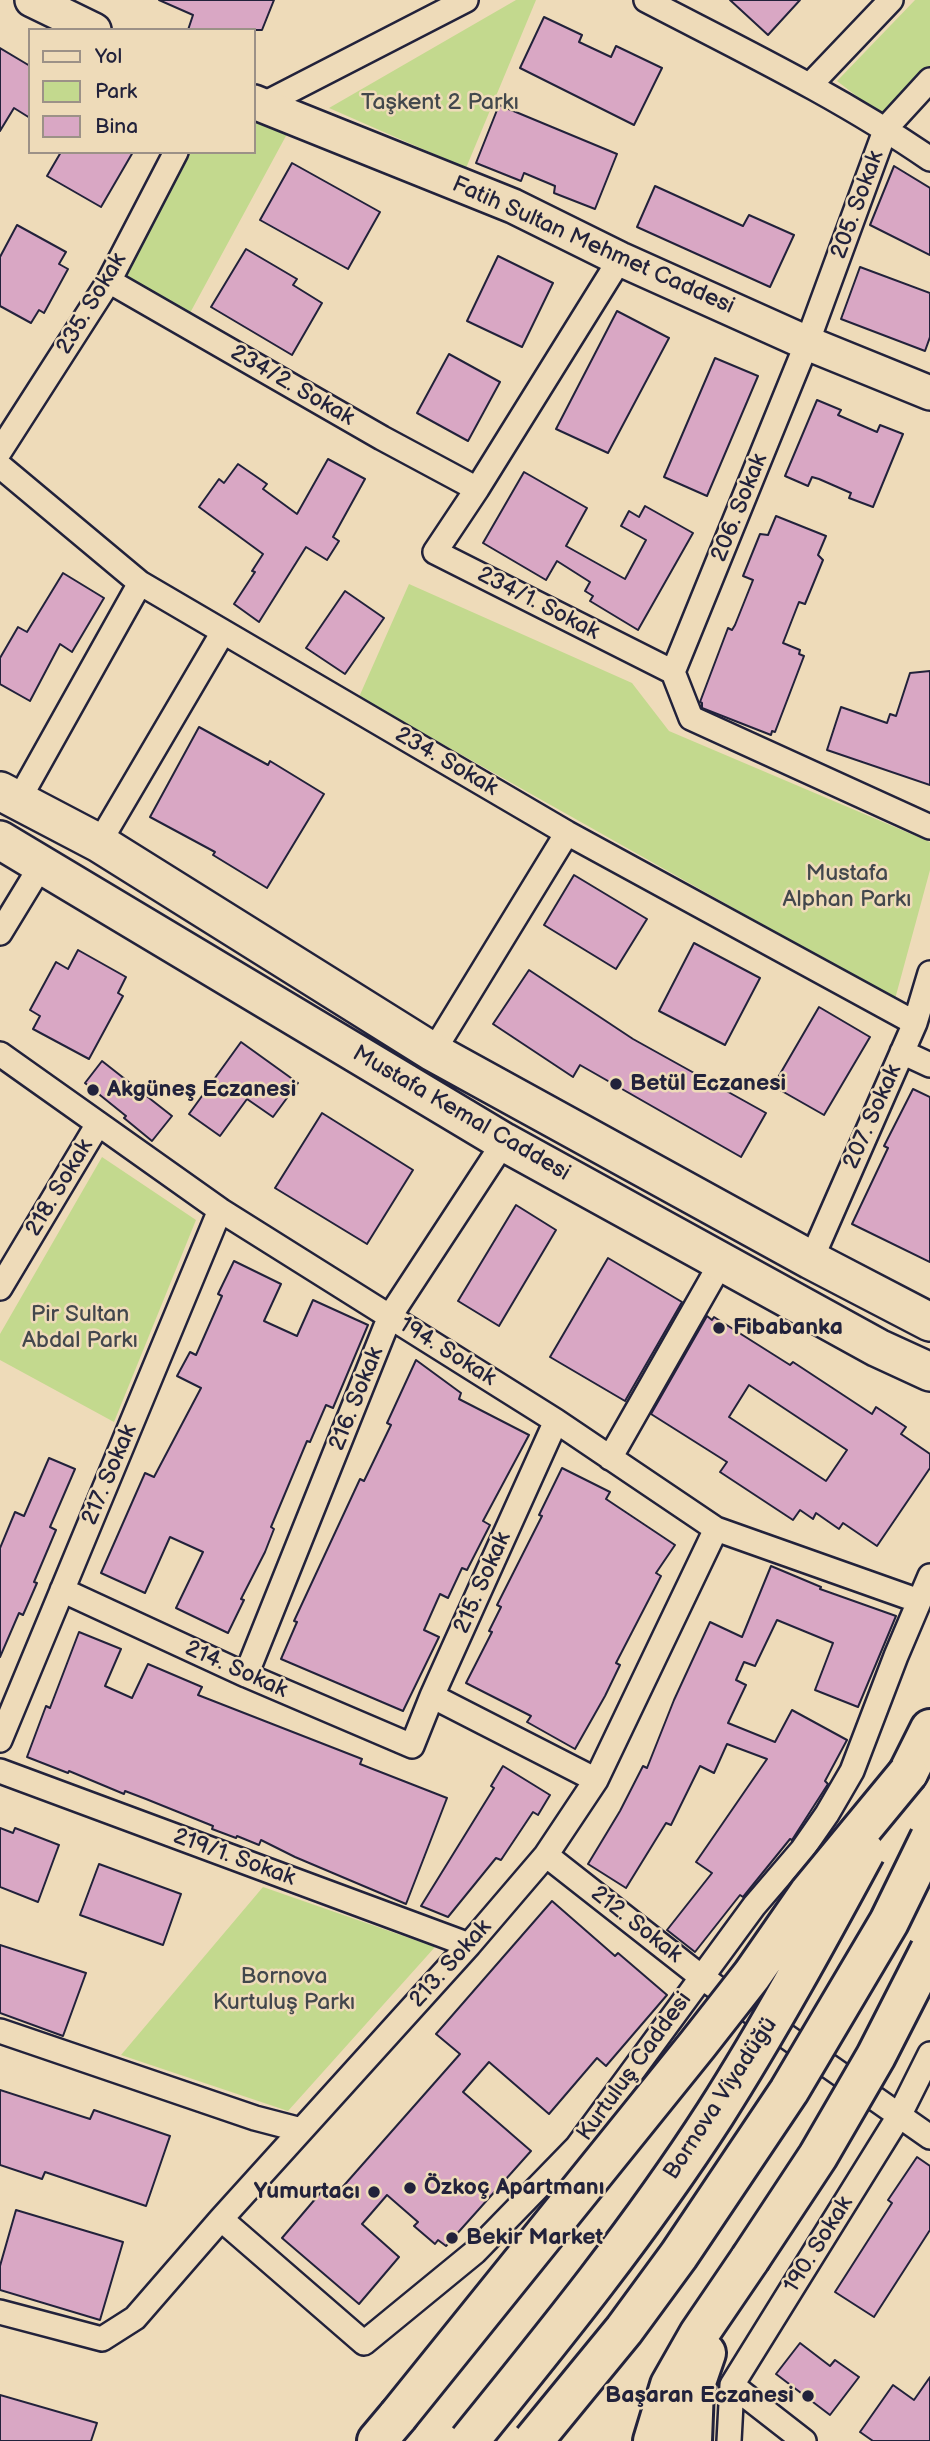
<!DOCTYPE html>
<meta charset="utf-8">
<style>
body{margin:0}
#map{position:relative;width:930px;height:2441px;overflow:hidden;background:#eedbb9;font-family:"Balsamiq Sans",sans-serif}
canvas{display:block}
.legend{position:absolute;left:28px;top:28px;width:228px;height:126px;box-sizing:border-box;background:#eedbb9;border:2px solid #9c9187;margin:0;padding:9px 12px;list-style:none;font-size:21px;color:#22223b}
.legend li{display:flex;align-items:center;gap:14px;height:35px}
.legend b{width:35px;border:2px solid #9c9187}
</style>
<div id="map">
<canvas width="930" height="2441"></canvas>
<ul class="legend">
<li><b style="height:9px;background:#eedbb9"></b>Yol</li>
<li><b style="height:19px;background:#c3d98e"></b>Park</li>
<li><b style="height:19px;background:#d9a7c4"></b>Bina</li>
</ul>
</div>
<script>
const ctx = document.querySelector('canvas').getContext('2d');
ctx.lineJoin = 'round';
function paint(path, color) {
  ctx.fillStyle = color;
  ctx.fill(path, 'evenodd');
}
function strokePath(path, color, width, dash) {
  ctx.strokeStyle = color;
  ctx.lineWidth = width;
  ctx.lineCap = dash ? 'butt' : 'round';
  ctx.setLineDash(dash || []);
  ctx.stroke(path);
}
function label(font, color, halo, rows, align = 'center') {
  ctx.font = font + ' "Balsamiq Sans",sans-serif';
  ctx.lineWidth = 5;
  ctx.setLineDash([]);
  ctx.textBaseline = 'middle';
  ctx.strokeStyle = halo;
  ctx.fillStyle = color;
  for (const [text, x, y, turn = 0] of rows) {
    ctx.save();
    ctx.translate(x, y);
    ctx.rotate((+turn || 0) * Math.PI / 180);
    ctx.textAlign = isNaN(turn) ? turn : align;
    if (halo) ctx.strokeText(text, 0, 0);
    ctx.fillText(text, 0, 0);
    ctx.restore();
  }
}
paint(new Path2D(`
 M 516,0 L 536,0 L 466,168 L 329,108 Z
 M 915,0 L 930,0 L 930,73 L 889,121 L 837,81 Z
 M 254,117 L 287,134 L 190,313 L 120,275 L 186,152 L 254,152 Z
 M 409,584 L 632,683 L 669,731 L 930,842 L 930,870 L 895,999 L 359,697 Z
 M 102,1157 L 196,1220 L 114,1422 L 0,1360 L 0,1334 Z
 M 263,1887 L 435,1947 L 288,2111 L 121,2055 Z`), '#c3d98e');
const building = new Path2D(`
 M 159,0 L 274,0 L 262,30 L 188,30 L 193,15 Z
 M 730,0 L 800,0 L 768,35 Z
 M 544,17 L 582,35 L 579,42 L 611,57 L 616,46 L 662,68 L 634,125 L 520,68 Z
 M 0,48 L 30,66 L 30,118 L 14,108 L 0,131 Z
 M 499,105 L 617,154 L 595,209 L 554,193 L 555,186 L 524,173 L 521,181 L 476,163 Z
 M 61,152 L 133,152 L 101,207 L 47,176 Z
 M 292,163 L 380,212 L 348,269 L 260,220 Z
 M 894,166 L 930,188 L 930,255 L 870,225 Z
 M 655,186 L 743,226 L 749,215 L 794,235 L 770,287 L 637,227 Z
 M 17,225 L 66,252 L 59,264 L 68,269 L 44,313 L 39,310 L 31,323 L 0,306 L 0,257 Z
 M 246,249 L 297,279 L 293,285 L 322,303 L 292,355 L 211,307 Z
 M 498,256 L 553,283 L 522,347 L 467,321 Z
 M 860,267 L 930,293 L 930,337 L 925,351 L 841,319 Z
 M 617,311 L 669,338 L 608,453 L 556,429 Z
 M 449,354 L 500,382 L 468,441 L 417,413 Z
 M 715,358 L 758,376 L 707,496 L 664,477 Z
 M 817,400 L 841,410 L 838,415 L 877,432 L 880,425 L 903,434 L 873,507 L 849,498 L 851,493 L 819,479 L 812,477 L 808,486 L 785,476 Z
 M 328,459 L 365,479 L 333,537 L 339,541 L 327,560 L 306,547 L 259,622 L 234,604 L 255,572 L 252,571 L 263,554 L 199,507 L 219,479 L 224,483 L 238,464 L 267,484 L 263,489 L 297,514 Z
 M 524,472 L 587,508 L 566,546 L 625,579 L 646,540 L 621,526 L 629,511 L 639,517 L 645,506 L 693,533 L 638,630 L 590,601 L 593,596 L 585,591 L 590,582 L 557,561 L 546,580 L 483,543 Z
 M 776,516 L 826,536 L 818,555 L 823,560 L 805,604 L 799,602 L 783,643 L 800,650 L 799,654 L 804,656 L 775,732 L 772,731 L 771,735 L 702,708 L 702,703 L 700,702 L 728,628 L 732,630 L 735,625 L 753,580 L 743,576 L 760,534 L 768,535 Z
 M 63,573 L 104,598 L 72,652 L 60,644 L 30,701 L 0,684 L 0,658 L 18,627 L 27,632 Z
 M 345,591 L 384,618 L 345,674 L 306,648 Z
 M 930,671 L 930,785 L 827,750 L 841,707 L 887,723 L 890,714 L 896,716 L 910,673 Z
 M 199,727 L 268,765 L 270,761 L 324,794 L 267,888 L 213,855 L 215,852 L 150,817 Z
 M 574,875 L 647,919 L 616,969 L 544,925 Z
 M 694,943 L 760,978 L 725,1045 L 659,1011 Z
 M 78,950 L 126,977 L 118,993 L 123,996 L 89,1059 L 33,1029 L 40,1016 L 30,1010 L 56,962 L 68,969 Z
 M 529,970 L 633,1039 L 766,1113 L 741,1157 L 580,1065 L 573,1077 L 493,1024 Z
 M 819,1007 L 870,1037 L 824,1115 L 773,1086 Z
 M 241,1042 L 298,1083 L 273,1117 L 247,1099 L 220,1136 L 189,1114 Z
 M 102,1061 L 172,1116 L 152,1141 L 124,1118 L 126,1116 L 85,1083 Z
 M 913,1089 L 930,1097 L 930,1262 L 852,1224 L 888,1148 L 884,1146 Z
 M 322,1113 L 413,1170 L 367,1244 L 275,1188 Z
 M 516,1205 L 556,1230 L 499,1326 L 458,1301 Z
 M 608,1258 L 682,1302 L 625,1401 L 550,1357 Z
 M 234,1261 L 281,1284 L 264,1321 L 297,1336 L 313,1300 L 368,1325 L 333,1408 L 326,1405 L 310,1442 L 307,1441 L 271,1527 L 274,1529 L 265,1552 L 241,1599 L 244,1600 L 228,1633 L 176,1608 L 203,1552 L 170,1537 L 145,1593 L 101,1573 L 145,1473 L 154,1477 L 201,1388 L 177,1376 L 190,1352 L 196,1355 L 222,1296 L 218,1294 Z
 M 707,1316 L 712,1320 L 714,1317 L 790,1365 L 793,1362 L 872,1414 L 876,1407 L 906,1427 L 901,1434 L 930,1454 L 930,1468 L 877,1546 L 843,1523 L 839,1529 L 816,1513 L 813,1519 L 800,1510 L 793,1520 L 720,1472 L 727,1462 L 651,1414 ZM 749,1385 L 847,1450 L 826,1481 L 729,1417 Z
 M 416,1360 L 461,1393 L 459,1399 L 529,1435 L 483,1521 L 490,1525 L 467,1570 L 462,1568 L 448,1598 L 440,1594 L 424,1630 L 439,1637 L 403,1711 L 281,1659 L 297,1622 L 294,1621 L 360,1479 L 364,1481 L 391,1425 L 387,1423 Z
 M 49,1458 L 75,1469 L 50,1527 L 56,1530 L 34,1582 L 37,1583 L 23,1615 L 19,1613 L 0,1657 L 0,1548 L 15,1512 L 24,1516 Z
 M 562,1468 L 610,1492 L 606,1499 L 675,1545 L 656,1573 L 661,1576 L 616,1663 L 620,1665 L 605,1696 L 575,1749 L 527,1722 L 531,1716 L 466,1683 L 492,1632 L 489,1631 L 501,1607 L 497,1605 L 542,1516 L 539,1515 Z
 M 771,1566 L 821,1587 L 820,1589 L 896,1616 L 858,1707 L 815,1690 L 833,1643 L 777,1620 L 755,1666 L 744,1662 L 736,1680 L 746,1685 L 728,1723 L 775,1742 L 792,1710 L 847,1740 L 825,1781 L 828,1784 L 792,1840 L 790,1839 L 743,1897 L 740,1895 L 695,1952 L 667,1930 L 712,1873 L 696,1862 L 767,1759 L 727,1744 L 714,1773 L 700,1766 L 671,1825 L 666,1823 L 626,1888 L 588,1864 L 620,1811 L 643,1766 L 647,1768 L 674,1700 L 710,1622 L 742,1637 Z
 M 79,1632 L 121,1649 L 105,1686 L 132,1698 L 148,1664 L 202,1687 L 198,1695 L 362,1759 L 360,1764 L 447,1798 L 406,1904 L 295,1857 L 261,1840 L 259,1845 L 237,1836 L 236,1838 L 212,1829 L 213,1826 L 146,1799 L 125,1791 L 124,1794 L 69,1771 L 68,1773 L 27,1757 L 46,1706 L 50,1708 Z
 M 503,1766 L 550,1795 L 538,1815 L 533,1812 L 501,1860 L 496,1858 L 448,1917 L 421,1906 L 494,1788 L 491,1786 Z
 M 0,1828 L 13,1833 L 15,1828 L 59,1845 L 38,1902 L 0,1887 Z
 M 99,1864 L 181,1894 L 163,1945 L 80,1915 Z
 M 552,1901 L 615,1956 L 618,1953 L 667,1995 L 606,2066 L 597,2058 L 549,2114 L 489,2062 L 463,2092 L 531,2151 L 446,2246 L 438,2240 L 435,2244 L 414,2226 L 418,2222 L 387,2195 L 362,2224 L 399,2257 L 359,2304 L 282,2238 L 322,2191 L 332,2199 L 460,2054 L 436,2034 Z
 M 0,1945 L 86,1973 L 63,2036 L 0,2013 Z
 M 0,2090 L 90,2119 L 94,2110 L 170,2136 L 146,2206 L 45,2172 L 42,2179 L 0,2165 Z
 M 917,2157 L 930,2166 L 930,2230 L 874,2317 L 835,2292 L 892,2203 L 888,2200 Z
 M 16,2210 L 123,2242 L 100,2320 L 0,2290 L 0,2266 Z
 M 800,2343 L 830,2366 L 835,2360 L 859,2377 L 830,2415 L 776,2374 Z
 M 930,2377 L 930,2441 L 873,2441 L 860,2432 L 893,2385 L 914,2400 Z
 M 0,2395 L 97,2423 L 91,2441 L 0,2441 Z`);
paint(building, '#d9a7c4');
strokePath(building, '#22223b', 2);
const minor = new Path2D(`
 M 646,0 C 742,50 840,97 930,159
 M 810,85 L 891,0
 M 262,105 L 466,0
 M 620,259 L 477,489 L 435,552 L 673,672 L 691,718 L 930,827
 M 109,281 L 382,438 L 477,489
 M 0,451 L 109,281 L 176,152
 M 0,466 L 140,583 L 567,833 L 915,1023
 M 673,672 L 807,343 L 886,128 L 930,80
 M 18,801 L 140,583
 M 99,843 L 223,632
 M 0,933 L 42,864
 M 433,1052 L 567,833
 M 902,1052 L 930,1065
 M 0,1054 L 220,1210 L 556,1421 L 716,1529 L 919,1601
 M 811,1260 L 915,1023 L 930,973
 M 0,1288 L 98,1124
 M 610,1458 L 722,1261
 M 62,1590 L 246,1675 L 412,1746 L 432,1696 L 556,1421
 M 246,1675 L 390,1316 L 504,1142
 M 432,1696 L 596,1780
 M 0,1740 L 220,1210
 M 0,1771 L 469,1945
 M 546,1855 L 700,1976 L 930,2137
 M 0,2031 L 255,2118 L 301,2130
 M 221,2219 L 364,2343 L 475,2252 L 577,2147 L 754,1906 L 802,1850 L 827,1814 L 852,1771 L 896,1656 L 930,1576
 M 0,2312 L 102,2339 L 135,2318 L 221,2219 L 469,1945 L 546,1855 L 596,1780 L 716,1529
 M 732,2385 L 804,2441
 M 729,2441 L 732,2385 L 899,2116 L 930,2054`);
const secondary = new Path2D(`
 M 32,0 L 94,30
 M 254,102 L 513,206 L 620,259 L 807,343 L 930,393`);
const primary = new Path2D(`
 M 0,791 L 99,843 L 433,1052 L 811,1260 L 930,1322
 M 0,840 L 504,1142 L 878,1348 L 930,1372`);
const motorway = new Path2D(`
 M 908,1773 L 930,1729
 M 377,2441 L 398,2416
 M 653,2441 L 670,2385 L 699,2334 L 750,2259
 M 692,2441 L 694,2388 L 706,2353`);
strokePath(minor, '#22223b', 28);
strokePath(secondary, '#22223b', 38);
strokePath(primary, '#22223b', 42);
strokePath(motorway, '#22223b', 44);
strokePath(minor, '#eedbb9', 23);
strokePath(secondary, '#eedbb9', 33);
strokePath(primary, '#eedbb9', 37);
strokePath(motorway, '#eedbb9', 38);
const motorwayBridge = new Path2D(`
 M 750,2259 L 818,2156 L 876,2056 L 930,1950
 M 398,2416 L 698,2044 L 752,1975 L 809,1893 L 908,1773
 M 469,2441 C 555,2335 641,2229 715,2114 C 769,2029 817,1941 865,1852
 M 533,2441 L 624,2330 L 679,2255 L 789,2091 L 889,1922 L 930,1838`);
strokePath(motorwayBridge, '#22223b', 44, []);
strokePath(motorwayBridge, '#eedbb9', 38);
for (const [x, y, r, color] of [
 [616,1084,7,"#22223b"],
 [93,1090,7,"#22223b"],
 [719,1328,7,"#22223b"],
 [410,2188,7,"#22223b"],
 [374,2192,7,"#22223b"],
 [452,2238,7,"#22223b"],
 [808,2396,7,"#22223b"]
]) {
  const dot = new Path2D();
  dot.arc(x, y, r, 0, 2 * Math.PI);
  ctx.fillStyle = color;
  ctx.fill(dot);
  strokePath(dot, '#eedbb9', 2.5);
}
label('23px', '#42474c', '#eedbb9', [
 ["Taşkent 2 Parkı",440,103],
 ["Mustafa",847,874],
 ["Alphan Parkı",847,900],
 ["Pir Sultan",80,1315],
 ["Abdal Parkı",80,1341],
 ["Bornova",284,1977],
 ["Kurtuluş Parkı",284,2003]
]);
label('23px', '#22223b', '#eedbb9', [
 ["205. Sokak",858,205,-70],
 ["Fatih Sultan Mehmet Caddesi",593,246,24],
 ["235. Sokak",92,304,-59],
 ["234/2. Sokak",292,386,30],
 ["206. Sokak",740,508,-68],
 ["234/1. Sokak",538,604,27],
 ["234. Sokak",446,762,30],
 ["Mustafa Kemal Caddesi",461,1114,30],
 ["207. Sokak",873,1117,-66],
 ["218. Sokak",60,1188,-59],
 ["194. Sokak",447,1352,32],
 ["216. Sokak",357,1399,-68],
 ["217. Sokak",110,1475,-67],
 ["215. Sokak",483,1583,-66],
 ["214. Sokak",236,1670,24],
 ["219/1. Sokak",234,1858,20],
 ["212. Sokak",636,1925,38],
 ["213. Sokak",451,1964,-48],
 ["Kurtuluş Caddesi",635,2067,-54],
 ["Bornova Viyadüğü",721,2099,-57],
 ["190. Sokak",819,2245,-58]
]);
label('bold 23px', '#22223b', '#eedbb9', [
 ["Betül Eczanesi",630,1084],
 ["Akgüneş Eczanesi",107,1090],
 ["Fibabanka",733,1328],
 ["Özkoç Apartmanı",424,2188],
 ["Yumurtacı",360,2192,"right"],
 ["Bekir Market",466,2238],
 ["Başaran Eczanesi",794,2396,"right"]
], 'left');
</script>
